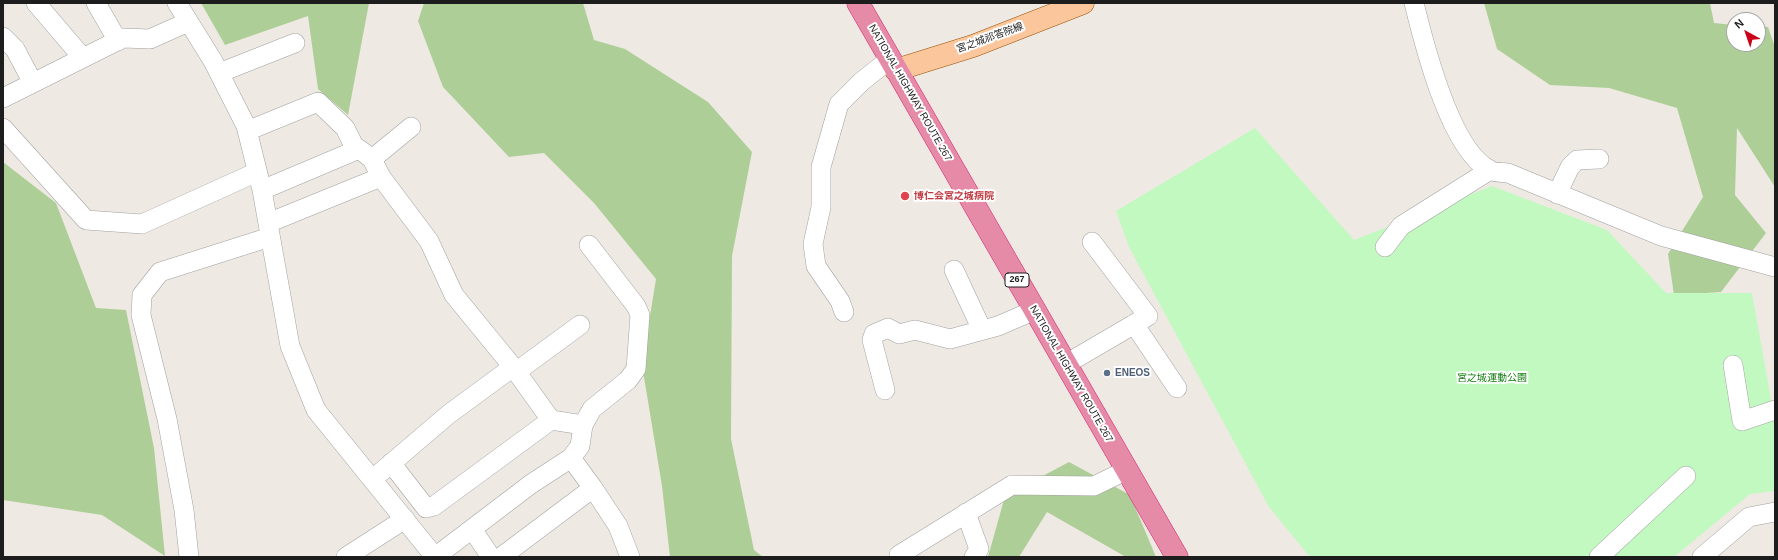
<!DOCTYPE html>
<meta charset="utf-8">
<style>
body{margin:0}
#map{position:relative;width:1778px;height:560px;overflow:hidden;background:#efe9e3;font-family:Arial,sans-serif}
canvas{display:block}
.frame{position:absolute;inset:0;border:4px solid #1d1d1d;pointer-events:none}
.north{position:absolute;left:1726px;top:12px;width:40px;height:40px;box-sizing:border-box;background:#fff;border:1px solid #a5a5a5;border-radius:50%;rotate:320deg;font-size:11px;font-weight:700;line-height:16px;text-align:center;color:#1d1d1d}
.north::after{content:'';display:block;margin:auto;width:14px;height:18px;background:#ca0119;clip-path:polygon(50% 0,100% 100%,50% 72%,0 100%)}
</style>
<div id="map">
<canvas width="1778" height="560"></canvas>
<div class="frame"></div>
<div class="north">N</div>
</div>
<script>
const ctx = document.querySelector('canvas').getContext('2d');
ctx.lineJoin = 'round';
function paint(path, color) {
  ctx.fillStyle = color;
  ctx.fill(path, 'evenodd');
}
function strokePath(path, color, width, dash) {
  ctx.strokeStyle = color;
  ctx.lineWidth = width;
  ctx.lineCap = dash ? 'butt' : 'round';
  ctx.setLineDash(dash || []);
  ctx.stroke(path);
}
function label(font, color, halo, rows, align = 'center') {
  ctx.font = font + ' Arial,"Noto Sans JP",sans-serif';
  ctx.lineWidth = 4;
  ctx.setLineDash([]);
  ctx.textBaseline = 'middle';
  ctx.strokeStyle = halo;
  ctx.fillStyle = color;
  for (const [text, x, y, turn = 0] of rows) {
    ctx.save();
    ctx.translate(x, y);
    ctx.rotate((+turn || 0) * Math.PI / 180);
    ctx.textAlign = isNaN(turn) ? turn : align;
    if (halo) ctx.strokeText(text, 0, 0);
    ctx.fillText(text, 0, 0);
    ctx.restore();
  }
}
paint(new Path2D(`
 M 201,3 L 369,3 L 348,115 L 318,89 L 308,16 L 225,45 Z
 M 424,3 L 583,3 L 594,40 L 625,49 L 708,102 L 752,152 L 732,256 L 731,439 L 754,550 L 763,557 L 670,557 L 662,486 L 642,365 L 656,279 L 594,203 L 544,153 L 509,157 L 443,87 L 418,21 Z
 M 1484,3 L 1710,3 L 1714,23 L 1734,25 L 1734,44 L 1758,44 L 1758,26 L 1768,27 L 1775,47 L 1775,187 L 1737,128 L 1735,195 L 1766,233 L 1721,292 L 1674,295 L 1668,254 L 1703,197 L 1677,108 L 1609,88 L 1550,85 L 1497,49 Z
 M 3,162 L 56,203 L 96,308 L 126,310 L 154,448 L 165,556 L 102,515 L 3,500 Z
 M 1069,462 L 1130,495 L 1156,557 L 1126,557 L 1047,512 L 1019,557 L 988,557 L 1005,496 Z`), '#aece98');
paint(new Path2D(`
 M 1255,128 L 1354,240 L 1492,186 L 1607,230 L 1666,293 L 1752,293 L 1775,422 L 1775,491 L 1750,494 L 1674,557 L 1310,557 L 1269,507 L 1129,247 L 1116,211 Z`), '#c2f9c0');
const minor = new Path2D(`
 M 36,3 L 83,58 L 123,38 L 150,39 L 188,22
 M 96,3 L 118,41
 M 177,3 L 213,61 L 246,126 L 262,190 L 290,346 L 316,410 L 435,557
 M 1414,3 C 1424,44 1450,150 1490,170 C 1494,173 1502,172 1508,173 L 1661,236 L 1775,267
 M 3,37 L 15,49 L 33,83
 M 219,73 L 295,43
 M 3,98 L 83,58
 M 3,128 L 86,220 L 142,224 L 257,172
 M 247,131 L 318,102 L 345,128 L 356,150
 M 372,159 L 411,127
 M 262,190 L 359,149 L 372,159 L 381,177 L 429,241 L 454,295 L 513,367 L 551,420 L 583,425 L 580,446 L 571,458 L 531,484 L 435,557
 M 1557,194 L 1570,167 L 1577,160 L 1599,159
 M 268,223 L 381,177
 M 1385,247 L 1401,226 L 1490,170
 M 954,270 L 982,330
 M 844,312 L 840,301 L 816,266 L 813,244 L 821,207 L 821,167 L 839,104 L 861,82 L 890,59
 M 1134,324 L 1177,388
 M 1066,364 L 1148,316 L 1092,242
 M 1733,365 L 1742,421 L 1775,410
 M 516,372 L 580,325
 M 885,390 L 872,340 L 874,334 L 888,328 L 899,334 L 915,330 L 950,339 L 998,326 L 1035,310
 M 583,425 L 592,409 L 628,380 L 636,369 L 640,315 L 636,306 L 589,245
 M 571,458 L 593,488 L 618,526 L 630,557
 M 391,463 L 426,508 L 434,506 L 551,420
 M 381,472 L 449,414 L 513,367
 M 966,513 L 979,549 L 974,557
 M 472,529 L 491,557
 M 899,555 L 1012,485 L 1094,486 L 1127,470
 M 189,557 L 184,510 L 167,419 L 141,315 L 142,295 L 160,272 L 270,237
 M 346,557 L 405,519
 M 501,557 L 593,488
 M 1599,557 L 1686,476
 M 1702,557 L 1749,517 L 1775,512`);
const major = new Path2D(`
 M 896,70 L 973,46 L 1083,3`);
const highway = new Path2D(`
 M 858,3 L 1177,557`);
strokePath(minor, '#a1a1a1', 20);
strokePath(major, '#965200', 23);
strokePath(highway, '#d82478', 23);
strokePath(minor, '#fff', 19);
strokePath(major, '#fbc69b', 22);
strokePath(highway, '#e68ba7', 22);
for (const [x, y, r, color] of [
 [905,196,5,"#e0444e"],
 [1107,373,4,"#5c6f8a"]
]) {
  const dot = new Path2D();
  dot.arc(x, y, r, 0, 2 * Math.PI);
  ctx.fillStyle = color;
  ctx.fill(dot);
  strokePath(dot, '#fff', 1.5);
}
for (const [x, y, w] of [
 [1017,280,24]
]) {
  const box = new Path2D();
  box.roundRect(x - w / 2, y - 7, w, 14, 3);
  ctx.fillStyle = '#fff';
  ctx.fill(box);
  strokePath(box, '#1d1d1d', 1);
}
label('bold 9px', '#1d1d1d', null, [
 ["267",1017,280]
]);
label('10px', '#1d1d1d', '#fff', [
 ["宮之城祁答院線",990,38,-20],
 ["NATIONAL HIGHWAY ROUTE 267",910,93,60],
 ["NATIONAL HIGHWAY ROUTE 267",1071,374,60]
]);
label('bold 10px', '#be3a42', '#fff', [
 ["博仁会宮之城病院",914,196]
], 'left');
label('bold 10px', '#4e5e75', '#fff', [
 ["ENEOS",1115,373]
], 'left');
label('10px', '#107b0c', '#fff', [
 ["宮之城運動公園",1492,378]
]);
</script>
